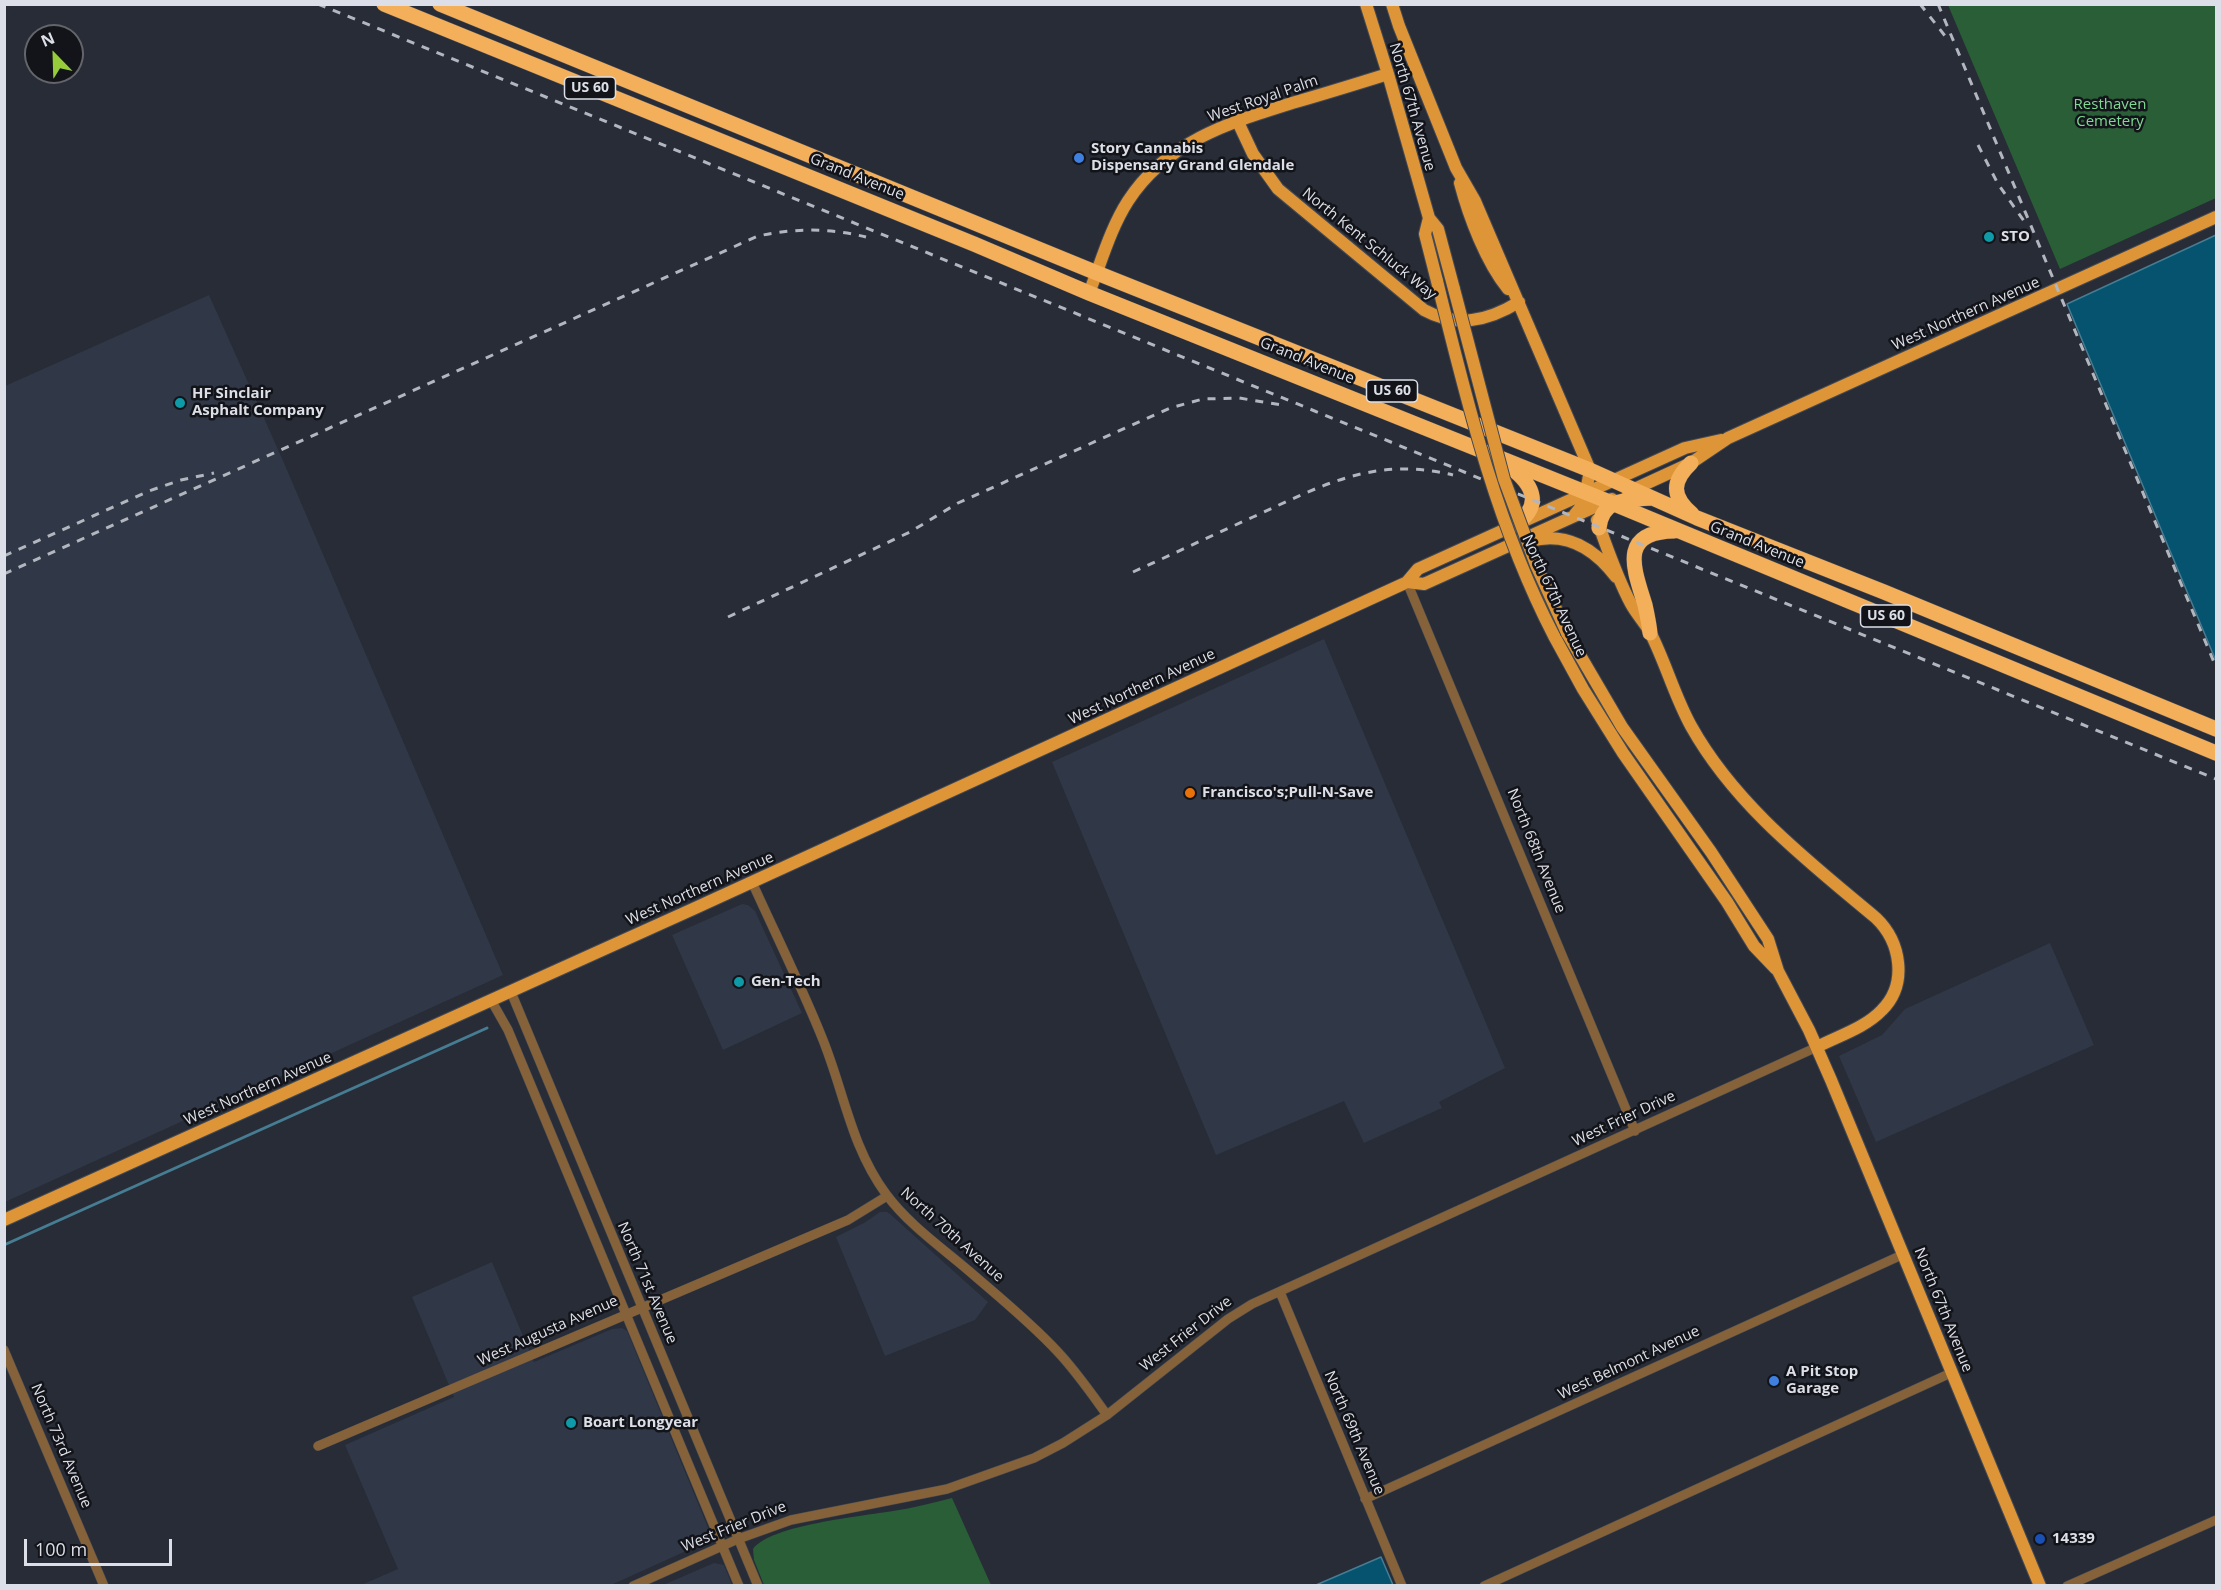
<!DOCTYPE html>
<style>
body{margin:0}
#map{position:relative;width:2221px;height:1590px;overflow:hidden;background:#272c37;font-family:"Open Sans",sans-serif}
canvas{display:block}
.frame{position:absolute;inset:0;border:6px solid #dcdfe7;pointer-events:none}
.north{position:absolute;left:24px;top:24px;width:60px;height:60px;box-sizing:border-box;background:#121419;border:2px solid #63656b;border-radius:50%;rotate:337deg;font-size:16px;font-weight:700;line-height:24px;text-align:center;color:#dcdfe7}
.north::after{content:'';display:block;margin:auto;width:21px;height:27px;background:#96cc39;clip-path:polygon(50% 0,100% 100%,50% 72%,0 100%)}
.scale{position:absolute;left:24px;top:1539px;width:148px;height:27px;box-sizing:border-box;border:3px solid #dcdfe7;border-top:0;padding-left:8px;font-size:18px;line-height:21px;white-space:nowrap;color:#dcdfe7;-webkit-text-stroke:4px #121419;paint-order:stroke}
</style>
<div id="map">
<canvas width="2221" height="1590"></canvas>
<div class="frame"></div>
<div class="north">N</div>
<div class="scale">100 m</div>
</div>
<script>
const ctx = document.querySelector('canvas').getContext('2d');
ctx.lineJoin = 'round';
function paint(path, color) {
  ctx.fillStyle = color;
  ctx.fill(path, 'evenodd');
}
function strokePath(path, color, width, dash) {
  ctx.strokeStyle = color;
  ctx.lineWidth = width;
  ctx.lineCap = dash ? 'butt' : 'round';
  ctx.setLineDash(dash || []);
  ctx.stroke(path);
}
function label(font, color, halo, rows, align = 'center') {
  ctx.font = font + ' "Open Sans",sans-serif';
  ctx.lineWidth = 5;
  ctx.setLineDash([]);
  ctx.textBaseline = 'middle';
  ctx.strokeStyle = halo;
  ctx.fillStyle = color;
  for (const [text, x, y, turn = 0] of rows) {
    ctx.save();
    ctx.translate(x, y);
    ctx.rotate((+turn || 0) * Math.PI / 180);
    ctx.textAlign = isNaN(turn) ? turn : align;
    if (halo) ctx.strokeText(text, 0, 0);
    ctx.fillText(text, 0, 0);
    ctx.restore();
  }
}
paint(new Path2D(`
 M 209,295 L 284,463 L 503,975 L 5,1202 L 5,386 Z
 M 1324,639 L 1505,1068 L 1439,1102 L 1442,1108 L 1364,1143 L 1344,1101 L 1216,1155 L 1052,762 Z
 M 742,904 L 748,905 L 755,911 L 802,1013 L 723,1050 L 672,935 Z
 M 2050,943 L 2094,1045 L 1876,1142 L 1839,1056 L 1882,1035 L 1905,1009 Z
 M 880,1212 L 887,1212 L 890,1214 L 988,1302 L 975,1320 L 885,1356 L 836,1237 L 864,1223 Z
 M 492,1262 L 534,1362 L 612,1329 L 622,1328 L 627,1331 L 709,1530 L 706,1542 L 611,1585 L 361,1585 L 398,1569 L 345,1445 L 454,1397 L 412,1297 Z
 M 714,1563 L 724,1565 L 732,1585 L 663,1585 Z`), '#303747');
paint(new Path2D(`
 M 1948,5 L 2216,5 L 2216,198 L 2060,269 Z
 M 952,1498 L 991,1585 L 764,1585 L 754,1560 L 753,1549 C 770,1525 863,1516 893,1511 C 913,1508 932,1503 952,1498 Z`), '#2a5e37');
const water = new Path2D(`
 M 2216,235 L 2216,661 L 2067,304 Z
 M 1381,1557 L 1393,1585 L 1316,1585 Z`);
paint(water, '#05536f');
strokePath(water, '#467d93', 1.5);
strokePath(new Path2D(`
 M 4,1245 L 487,1028`), '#467d93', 3);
const minor = new Path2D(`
 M 1407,582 L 1635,1131
 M 752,882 C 775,933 800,983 821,1035 C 844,1090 850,1145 886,1194 C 908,1224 941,1247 969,1271 C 999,1297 1030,1322 1057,1351 C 1076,1371 1091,1393 1107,1415
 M 511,992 L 758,1586
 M 491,1000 L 508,1030 L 739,1586
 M 1280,1292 L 1402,1586
 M 4,1350 L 104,1586
 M 318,1446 L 848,1220 L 887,1196
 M 1365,1499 L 1904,1254
 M 633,1586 L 738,1539 L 791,1520 L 947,1489 L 1034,1458 L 1063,1443 L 1107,1415 L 1228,1319 L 1252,1304 L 1817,1047
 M 1484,1586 L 1953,1372
 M 2067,1586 L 2216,1520`);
const major = new Path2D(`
 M 1366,4 L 1388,74 L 1429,218 L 1438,229 L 1454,289
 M 1392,4 L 1399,26 L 1456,168 L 1475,201 L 1590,470 L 1584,503 L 1575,514
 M 1237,120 L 1253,154 L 1278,189 L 1424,310 C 1457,328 1488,321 1519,302
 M 1460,183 C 1469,217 1486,262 1508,289
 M 1429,218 L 1425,234 L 1437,281
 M 1089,293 C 1101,263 1110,229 1128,201 C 1166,142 1228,123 1292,103 C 1324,94 1356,84 1388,74
 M 1628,492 L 1691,463 L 1728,438 L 2216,217
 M 1597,520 C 1607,548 1617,578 1631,604 C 1637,615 1646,624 1651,634 C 1666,664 1675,697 1691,726 C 1735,805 1808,861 1876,918 C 1901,942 1908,984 1882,1010 C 1865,1028 1838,1036 1817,1047
 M 1530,541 C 1566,531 1595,549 1616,577
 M 1407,582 L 1418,569 L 1685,448 L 1721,440
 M 1567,633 L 1622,727 L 1711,852 L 1768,939 L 1778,971 L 1809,1030 L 1831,1080 L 2040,1586
 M 1554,636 L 1583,689 L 1623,753 L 1727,902 L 1754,946 L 1776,969
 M 4,1220 L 693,909 L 1403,584 L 1407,582 L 1424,584 L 1612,499`);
const highway = new Path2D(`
 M 384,4 L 974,244 L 1089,293 L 1607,501 L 2216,753
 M 440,4 L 1097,273 L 1590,470 L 1697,518 L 1884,592 L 2216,729
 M 1691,463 C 1672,481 1671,496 1692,514
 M 1511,468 C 1535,486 1542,507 1515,525
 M 1599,528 C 1602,498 1627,500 1651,498
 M 1650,633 C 1649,624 1647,614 1645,605 C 1634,569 1618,532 1674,531`);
strokePath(minor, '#444953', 10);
strokePath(major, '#444953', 14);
strokePath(highway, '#444953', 16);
strokePath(minor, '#856239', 9);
strokePath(major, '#de9537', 12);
strokePath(highway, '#f4af5b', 15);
strokePath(new Path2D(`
 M 318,4 L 2216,779
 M 1920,4 L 1949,41
 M 1938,4 L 2216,667
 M 1978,145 L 1998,184 L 2024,221
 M 4,556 L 149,491 L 181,480 L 214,473
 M 1133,572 C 1173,554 1213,535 1253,517 C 1323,485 1374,456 1453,475
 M 4,574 L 758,236 C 796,228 829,228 866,237
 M 728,617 L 910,532 L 958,503 L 1170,408 L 1203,399 L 1239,398 L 1282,405`), '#b2b6be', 3, [8, 8]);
const majorBridge = new Path2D(`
 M 1437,281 C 1467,402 1496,524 1554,636
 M 1454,289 L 1504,479 L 1536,565 L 1567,633`);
strokePath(majorBridge, '#444953', 14, []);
strokePath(majorBridge, '#de9537', 12);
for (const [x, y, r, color] of [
 [1079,158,6,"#3f7fe0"],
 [1989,237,6,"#0f9aa8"],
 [180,403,6,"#0f9aa8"],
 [1190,793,6,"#e8710a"],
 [739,982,6,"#0f9aa8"],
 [1774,1381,6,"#3f7fe0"],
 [571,1423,6,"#0f9aa8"],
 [2040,1539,6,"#1a4fb4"]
]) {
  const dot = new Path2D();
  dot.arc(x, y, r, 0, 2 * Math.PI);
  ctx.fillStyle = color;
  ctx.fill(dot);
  strokePath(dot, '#121419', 2);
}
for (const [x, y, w] of [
 [590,88,51],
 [1392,391,51],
 [1886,616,51]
]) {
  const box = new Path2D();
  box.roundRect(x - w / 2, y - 11, w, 22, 4.5);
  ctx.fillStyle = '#121419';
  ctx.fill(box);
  strokePath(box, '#dcdfe7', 1.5);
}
label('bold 14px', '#dcdfe7', null, [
 ["US 60",590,88],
 ["US 60",1392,391],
 ["US 60",1886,616]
]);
label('15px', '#dcdfe7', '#121419', [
 ["West Royal Palm",1263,99,-19],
 ["North 67th Avenue",1412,107,74],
 ["Grand Avenue",857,177,22],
 ["North Kent Schluck Way",1369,244,39],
 ["West Northern Avenue",1966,314,-24],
 ["Grand Avenue",1307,361,22],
 ["Grand Avenue",1757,545,22],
 ["North 67th Avenue",1554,596,65],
 ["West Northern Avenue",1142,687,-25],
 ["North 68th Avenue",1536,851,68],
 ["West Northern Avenue",700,889,-24],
 ["West Northern Avenue",258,1089,-24],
 ["West Frier Drive",1624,1119,-25],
 ["North 70th Avenue",952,1235,42],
 ["North 71st Avenue",647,1283,67],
 ["North 67th Avenue",1943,1310,68],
 ["West Augusta Avenue",548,1331,-24],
 ["West Frier Drive",1186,1334,-38],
 ["West Belmont Avenue",1629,1363,-25],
 ["North 69th Avenue",1354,1433,67],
 ["North 73rd Avenue",61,1446,67],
 ["West Frier Drive",734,1527,-22]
]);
label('15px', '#7fd994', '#121419', [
 ["Resthaven",2110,105],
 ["Cemetery",2110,122]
]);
label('bold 15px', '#dcdfe7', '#121419', [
 ["Story Cannabis",1091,149],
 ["Dispensary Grand Glendale",1091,166],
 ["STO",2001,237],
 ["HF Sinclair",192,394],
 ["Asphalt Company",192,411],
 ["Francisco's;Pull-N-Save",1202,793],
 ["Gen-Tech",751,982],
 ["A Pit Stop",1786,1372],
 ["Garage",1786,1389],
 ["Boart Longyear",583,1423],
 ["14339",2052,1539]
], 'left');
</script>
